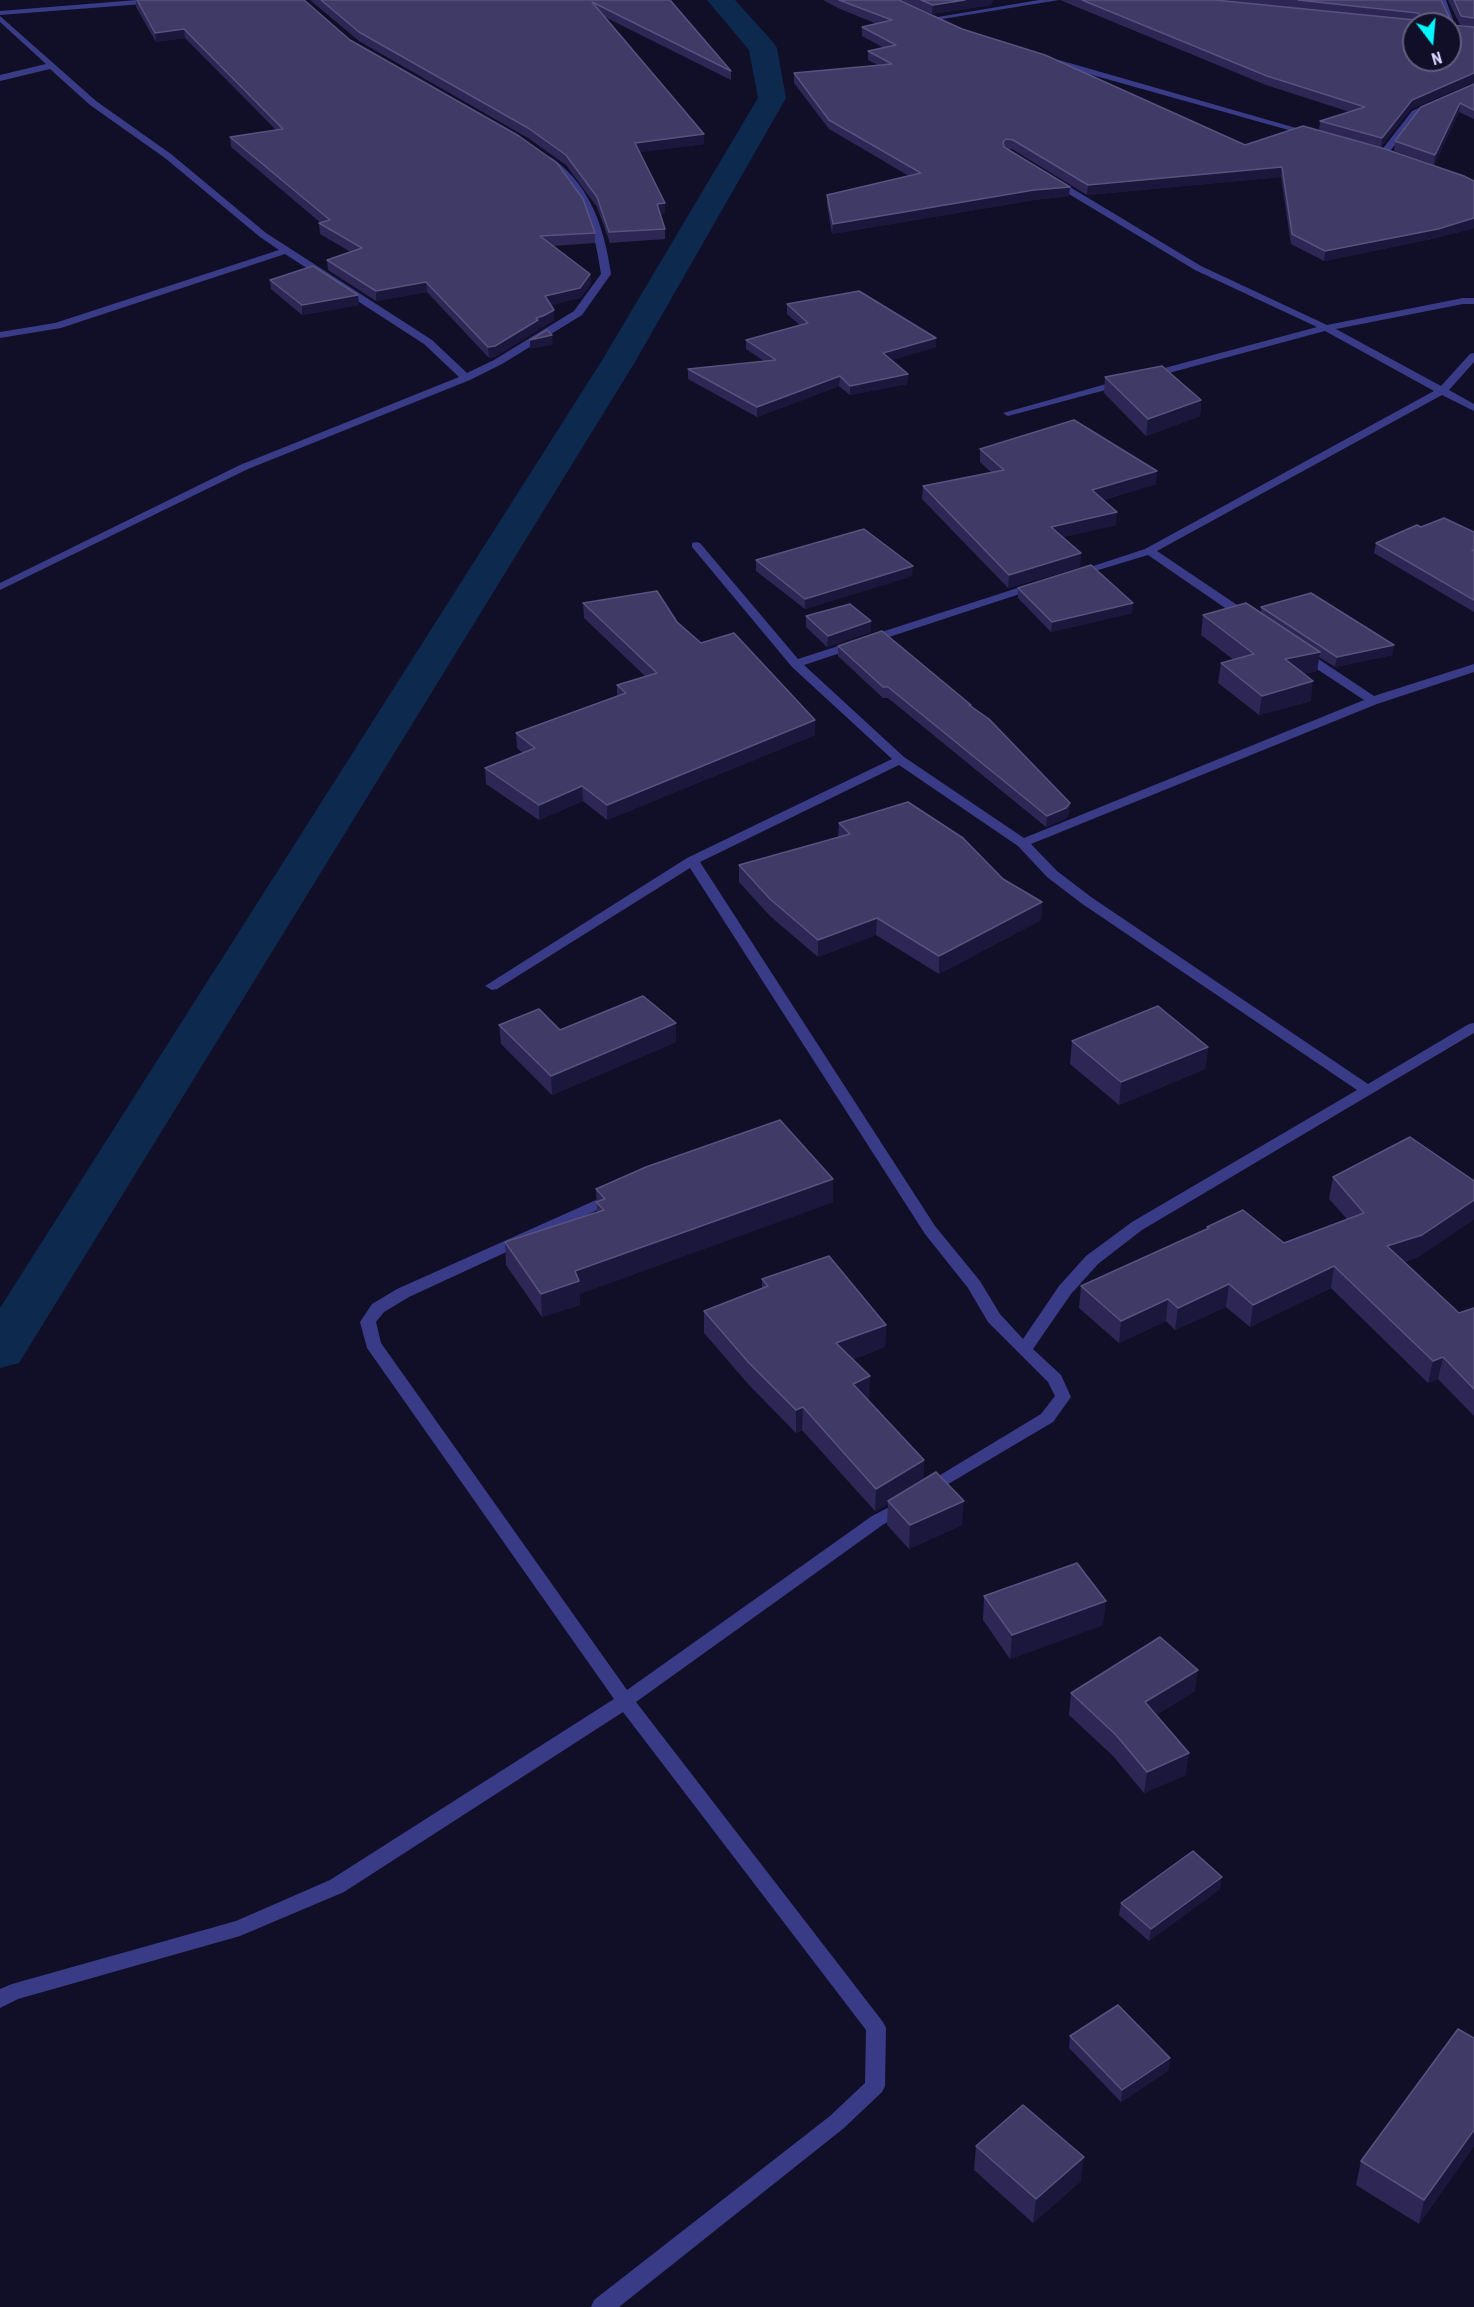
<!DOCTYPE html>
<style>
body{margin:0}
#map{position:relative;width:1474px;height:2307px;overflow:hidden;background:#110f27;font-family:"Roboto Condensed",sans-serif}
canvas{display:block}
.north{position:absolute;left:1402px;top:12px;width:60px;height:60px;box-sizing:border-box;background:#110f27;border:2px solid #605e7d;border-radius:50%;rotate:164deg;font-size:16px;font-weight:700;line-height:24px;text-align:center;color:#d7d5ff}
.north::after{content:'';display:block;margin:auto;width:21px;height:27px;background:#01f7ff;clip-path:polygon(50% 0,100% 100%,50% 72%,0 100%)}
</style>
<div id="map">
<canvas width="1474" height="2307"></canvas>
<div class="north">N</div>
</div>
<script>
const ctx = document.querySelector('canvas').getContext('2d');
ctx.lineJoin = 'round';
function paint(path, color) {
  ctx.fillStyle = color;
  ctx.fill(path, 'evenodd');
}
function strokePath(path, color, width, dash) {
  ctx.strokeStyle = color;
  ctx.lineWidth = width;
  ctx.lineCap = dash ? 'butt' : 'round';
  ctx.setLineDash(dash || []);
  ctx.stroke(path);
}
paint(new Path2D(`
 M 707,0 L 735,0 L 773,42 L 777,48 L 786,98 L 635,362 L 19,1363 L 0,1368 L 0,1308 L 601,362 L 758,98 L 749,50 Z`), '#0d294d');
paint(new Path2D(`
 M 137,0 L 173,0 L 169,2 L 0,15 L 0,11 Z
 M 1039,0 L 1059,0 L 930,21 L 926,19 Z
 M 1438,0 L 1446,0 L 1457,31 L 1450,29 L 1450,24 L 1448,24 Z
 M 0,16 L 96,101 L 171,154 L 266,233 L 432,340 L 467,373 L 494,360 L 574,311 L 601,274 C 594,225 583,192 543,160 L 543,156 C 551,155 556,161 562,166 C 594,194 605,234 611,274 L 582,315 L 502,364 L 470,380 L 248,469 L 0,590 L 0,583 L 240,465 L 459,377 L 424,344 L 285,254 L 61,328 L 0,338 L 0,332 L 55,323 L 279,250 L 260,237 L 165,158 L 90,105 L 50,69 L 0,81 L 0,75 L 46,64 L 0,22 Z
 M 1053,60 L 1059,60 L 1317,134 L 1310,136 L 1053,64 Z
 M 1432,102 L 1439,104 L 1418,115 L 1387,155 L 1381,155 L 1381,151 L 1412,111 Z
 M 1049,178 L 1055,178 L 1201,266 L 1327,325 L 1463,298 L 1474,298 L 1474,304 L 1463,304 L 1336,329 L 1441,386 L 1470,354 L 1474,353 L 1474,362 L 1449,390 L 1474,404 L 1474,411 L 1442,395 L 1157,551 L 1252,615 L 1252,621 L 1244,621 L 1148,555 L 1075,577 L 1069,574 L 1145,549 L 1434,391 L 1325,331 L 1154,377 L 1146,377 L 1146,373 L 1317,327 L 1195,270 L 1049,182 Z
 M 1124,379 L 1129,382 L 1128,384 L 1008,416 L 1003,413 Z
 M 696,542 L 700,543 L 798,659 L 1033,583 L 1041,583 L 1041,587 L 804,665 L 904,757 L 1024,838 L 1364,700 L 1297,656 L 1297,650 L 1305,650 L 1374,696 L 1474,664 L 1474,672 L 1377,704 L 1031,844 L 1057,871 L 1091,897 L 1368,1084 L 1469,1024 L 1474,1023 L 1474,1033 L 1142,1230 L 1098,1264 L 1071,1294 L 1033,1349 L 1061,1375 L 1071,1397 L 1053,1422 L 928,1496 L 922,1494 L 920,1490 L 922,1486 L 1041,1414 L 1055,1396 L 1048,1382 L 988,1322 L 968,1288 L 925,1234 L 690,868 L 497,989 L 492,990 L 485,986 L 687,858 L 892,759 L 792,667 L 692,547 L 692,543 ZM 899,765 L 1018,846 L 1047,877 L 1081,903 L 1357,1090 L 1132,1222 L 1086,1256 L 1059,1286 L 1023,1339 L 1000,1314 L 980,1281 L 935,1226 L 700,862 Z
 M 614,1192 L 622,1197 L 619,1200 L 409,1297 L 384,1312 L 376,1322 L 381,1343 L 627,1690 L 872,1516 L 905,1499 L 911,1501 L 914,1505 L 911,1509 L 884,1524 L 636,1702 L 883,2022 L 886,2028 L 885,2086 L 882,2092 L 844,2128 L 619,2307 L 591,2307 L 594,2300 L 830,2116 L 865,2083 L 866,2030 L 623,1712 L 344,1892 L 240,1936 L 18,1999 L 0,2008 L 0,1989 L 12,1984 L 236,1921 L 330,1880 L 614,1699 L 367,1348 L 360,1322 L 372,1304 L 397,1289 Z`), '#393b87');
paint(new Path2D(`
 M 136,0 L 304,0 L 350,40 L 595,233 L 595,243 L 553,246 L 590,274 L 591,284 L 580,298 L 551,305 L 554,310 L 554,320 L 543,327 L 538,328 L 538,330 L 496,356 L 489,358 L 427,292 L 376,301 L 328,270 L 327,260 L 351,252 L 320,234 L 319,223 L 321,223 L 231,147 L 230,137 L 276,130 L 185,38 L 156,42 L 136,7 Z
 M 310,0 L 670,0 L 731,71 L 731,80 L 605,17 L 704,134 L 704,144 L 639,152 L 665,203 L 665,214 L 660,214 L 665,229 L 665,239 L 610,243 L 597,207 L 566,165 L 528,138 L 359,41 Z
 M 823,0 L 899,0 L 962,29 L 1245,145 L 1474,181 L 1474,228 L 1436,238 L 1324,261 L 1291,244 L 1281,177 L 1087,195 L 1012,149 L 1007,149 L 1069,196 L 1034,200 L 832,234 L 827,205 L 827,195 L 909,176 L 829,129 L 794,83 L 794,73 L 878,65 L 868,60 L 868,51 L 884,48 L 862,36 L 862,27 L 877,24 L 838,8 Z
 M 900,0 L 993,0 L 991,5 L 932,14 Z
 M 1060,0 L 1441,0 L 1414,24 L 1474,27 L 1474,82 L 1411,109 L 1381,147 L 1319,131 L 1320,121 L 1350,112 L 1266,85 Z
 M 1448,0 L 1474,0 L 1474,27 L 1460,25 Z
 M 1474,84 L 1474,119 L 1459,112 L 1434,165 L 1394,151 L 1395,141 Z
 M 270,280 L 359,305 L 302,315 L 271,289 Z
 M 787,304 L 936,347 L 891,360 L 908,374 L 907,384 L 850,395 L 839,386 L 757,417 L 688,379 L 688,369 L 764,361 L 746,349 L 746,340 L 800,325 L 787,314 Z
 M 1105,377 L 1201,400 L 1200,416 L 1146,436 L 1104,393 Z
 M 980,449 L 1156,484 L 1103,500 L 1116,525 L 1063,537 L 1081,553 L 1080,567 L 1008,588 L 922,499 L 923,486 L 992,473 L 980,462 Z
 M 1421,527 L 1474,532 L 1474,612 L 1374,553 L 1376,543 Z
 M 756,560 L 912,576 L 805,609 L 756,571 Z
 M 1018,588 L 1132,613 L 1051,632 L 1018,598 Z
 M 583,603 L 677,622 L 701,643 L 815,720 L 815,735 L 607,820 L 583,801 L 539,820 L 486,784 L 485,768 L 523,753 L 517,748 L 516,733 L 617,696 L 617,685 L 645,676 L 584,618 Z
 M 1261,607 L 1394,645 L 1392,655 L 1335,667 L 1319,657 L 1317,671 L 1304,674 L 1311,701 L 1259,715 L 1218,683 L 1221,663 L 1234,660 L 1201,635 L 1203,615 L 1261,613 Z
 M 806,616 L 871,621 L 871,632 L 827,647 L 806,627 Z
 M 838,646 L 971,705 L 971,707 L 1069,814 L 1065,819 L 1046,827 L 888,698 L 883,698 L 838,656 Z
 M 839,823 L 1003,879 L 1042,902 L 1041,920 L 939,974 L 876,935 L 818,957 L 770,916 L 739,882 L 739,865 L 838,837 Z
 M 676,1023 L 676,1042 L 552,1095 L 501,1044 L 499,1025 L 560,1030 Z
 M 1072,1041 L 1208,1047 L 1205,1069 L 1119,1105 L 1070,1064 Z
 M 1333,1177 L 1474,1181 L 1474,1219 L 1418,1257 L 1404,1262 L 1459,1313 L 1474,1308 L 1474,1416 L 1438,1379 L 1428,1383 L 1331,1288 L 1250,1327 L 1226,1307 L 1175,1330 L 1166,1321 L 1119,1343 L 1079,1308 L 1081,1286 L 1207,1229 L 1207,1227 L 1284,1243 L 1347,1219 L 1329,1199 Z
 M 833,1179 L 833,1202 L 579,1294 L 580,1305 L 542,1317 L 506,1265 L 505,1242 L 597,1213 L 596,1189 Z
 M 762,1279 L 886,1325 L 885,1347 L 853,1359 L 869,1398 L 868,1399 L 924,1460 L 923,1480 L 962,1525 L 909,1549 L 887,1525 L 888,1504 L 875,1511 L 802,1430 L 796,1433 L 749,1385 L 704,1333 L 704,1311 L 762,1288 Z
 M 984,1596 L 1103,1625 L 1010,1659 L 983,1620 Z
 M 1195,1691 L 1156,1715 L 1186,1775 L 1144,1793 L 1113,1756 L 1069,1715 L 1071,1693 Z
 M 1220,1889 L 1149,1941 L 1119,1915 L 1121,1903 Z
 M 1070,2036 L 1169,2070 L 1121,2102 L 1069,2048 Z
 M 1474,2038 L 1474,2146 L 1419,2224 L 1356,2185 L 1361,2161 Z
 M 976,2146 L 1081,2181 L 1033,2223 L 974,2170 Z`), '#2e2755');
paint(new Path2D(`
 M 965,0 L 993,0 L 991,5 L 932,14 L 933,5 Z
 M 184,29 L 185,38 L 156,42 L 155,33 Z
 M 1474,73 L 1474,82 L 1411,109 L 1381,147 L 1382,138 L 1412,100 Z
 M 1460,103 L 1459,112 L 1434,165 L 1435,155 Z
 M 704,134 L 704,144 L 635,153 L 635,143 Z
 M 1282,167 L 1281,177 L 1087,195 L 1088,185 Z
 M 1070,187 L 1069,196 L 1034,200 L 832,234 L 833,224 L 1034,190 Z
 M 665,203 L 665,214 L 657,214 L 657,204 Z
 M 1474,218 L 1474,228 L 1436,238 L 1324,261 L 1325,251 Z
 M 590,274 L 591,284 L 580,298 L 545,307 L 545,296 Z
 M 426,282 L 427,292 L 376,301 L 376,291 Z
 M 358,295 L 359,305 L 302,315 L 302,305 Z
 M 554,310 L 554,320 L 543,327 L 538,328 L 538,330 L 496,356 L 489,358 L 488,347 L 536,318 Z
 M 552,335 L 553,345 L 530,349 L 530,340 Z
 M 936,338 L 936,347 L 882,363 L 883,353 Z
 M 908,374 L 907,384 L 850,395 L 850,386 Z
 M 840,376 L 839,386 L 757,417 L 757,407 Z
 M 1201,400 L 1200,416 L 1146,436 L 1148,419 Z
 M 1157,471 L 1156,484 L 1091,503 L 1092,490 Z
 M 1117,512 L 1116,525 L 1050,540 L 1051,527 Z
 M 1081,553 L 1080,567 L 1008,588 L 1009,575 Z
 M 913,566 L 912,576 L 805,609 L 805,599 Z
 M 1133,603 L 1132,613 L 1051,632 L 1052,622 Z
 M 871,621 L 871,632 L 827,647 L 828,636 Z
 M 1394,645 L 1392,655 L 1335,667 L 1337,657 Z
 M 1320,652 L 1317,671 L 1282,679 L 1285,659 Z
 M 1313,681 L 1311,701 L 1259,715 L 1262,696 Z
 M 815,720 L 815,735 L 607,820 L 607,805 Z
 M 582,786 L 583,801 L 539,820 L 539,805 Z
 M 1070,803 L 1069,814 L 1065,819 L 1046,827 L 1047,816 Z
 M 1042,902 L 1041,920 L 939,974 L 939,956 Z
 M 877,918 L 876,935 L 818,957 L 818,940 Z
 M 676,1023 L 676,1042 L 552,1095 L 551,1076 Z
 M 1208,1047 L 1205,1069 L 1119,1105 L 1121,1082 Z
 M 833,1179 L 833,1202 L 579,1294 L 580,1305 L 542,1317 L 541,1294 L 575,1271 Z
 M 1474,1200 L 1474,1219 L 1418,1257 L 1383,1268 L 1387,1246 Z
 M 1334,1266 L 1331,1288 L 1250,1327 L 1253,1305 Z
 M 1229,1284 L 1226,1307 L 1175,1330 L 1178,1308 Z
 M 1168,1299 L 1166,1321 L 1119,1343 L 1121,1321 Z
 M 886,1325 L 885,1347 L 835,1365 L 836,1343 Z
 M 1443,1357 L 1438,1379 L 1428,1383 L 1433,1361 Z
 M 870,1376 L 869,1398 L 853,1406 L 853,1384 Z
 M 803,1407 L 802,1430 L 796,1433 L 796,1410 Z
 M 924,1460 L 923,1483 L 888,1501 L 888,1504 L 875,1511 L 876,1489 Z
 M 964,1501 L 962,1525 L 909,1549 L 910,1525 Z
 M 1106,1601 L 1103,1625 L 1010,1659 L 1012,1635 Z
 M 1198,1670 L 1195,1691 L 1142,1724 L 1145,1702 Z
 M 1189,1753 L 1186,1775 L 1144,1793 L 1147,1772 Z
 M 1222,1877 L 1220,1889 L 1149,1941 L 1151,1929 Z
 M 1170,2058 L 1169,2070 L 1121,2102 L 1122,2090 Z
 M 1474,2130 L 1474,2146 L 1419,2224 L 1424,2200 Z
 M 1084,2157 L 1081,2181 L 1033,2223 L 1036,2199 Z`), '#1b163b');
const building = new Path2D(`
 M 137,0 L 304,0 L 350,40 L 519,136 L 557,163 L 583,199 L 595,233 L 540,236 L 590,274 L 580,288 L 545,296 L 554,310 L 543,316 L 536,318 L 538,320 L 495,346 L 488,347 L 426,282 L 376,291 L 327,260 L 362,248 L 319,223 L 330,220 L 230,137 L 283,129 L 184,29 L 155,33 Z
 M 321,0 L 670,0 L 731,71 L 592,2 L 704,134 L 635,143 L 665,203 L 657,204 L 665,229 L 609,232 L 597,197 L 566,155 L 528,128 L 359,32 Z
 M 839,0 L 899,0 L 962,29 L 1045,55 L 1245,145 L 1303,126 L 1382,148 L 1464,176 L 1474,181 L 1474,218 L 1438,229 L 1325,251 L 1292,234 L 1282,167 L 1088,185 L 1013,140 L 1006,139 L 1003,142 L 1004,147 L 1070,187 L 1034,190 L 833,224 L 827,195 L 921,173 L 829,120 L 794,73 L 892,64 L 868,51 L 896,45 L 862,27 L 892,20 Z
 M 921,0 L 965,0 L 933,5 Z
 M 1082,0 L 1215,0 L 1415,20 L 1420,15 L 1418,13 L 1298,0 L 1441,0 L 1449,17 L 1450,24 L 1414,24 L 1414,60 L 1450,60 L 1450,25 L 1474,27 L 1474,73 L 1412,100 L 1382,138 L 1320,121 L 1365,107 L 1267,76 Z
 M 1454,0 L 1474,0 L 1474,18 L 1461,16 Z
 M 1474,84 L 1474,110 L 1460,103 L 1435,155 L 1395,141 L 1421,107 Z
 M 313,266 L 358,295 L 302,305 L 270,280 Z
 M 859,291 L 936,338 L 883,353 L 908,374 L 850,386 L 840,376 L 757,407 L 688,369 L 776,360 L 746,340 L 808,323 L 787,304 Z
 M 547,330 L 552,335 L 530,340 Z
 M 1162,366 L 1201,400 L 1148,419 L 1105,377 Z
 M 1074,420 L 1157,471 L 1092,490 L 1117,512 L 1051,527 L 1081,553 L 1009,575 L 923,486 L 1004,470 L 980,449 Z
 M 1444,518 L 1474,532 L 1474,550 L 1472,550 L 1474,551 L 1474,600 L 1376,543 L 1417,525 L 1421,527 Z
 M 864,529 L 913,566 L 805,599 L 756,560 Z
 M 1091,565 L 1133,603 L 1052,622 L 1018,588 Z
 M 657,591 L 677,622 L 701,643 L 734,633 L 815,720 L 607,805 L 582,786 L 539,805 L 485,768 L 535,748 L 516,733 L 626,693 L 617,685 L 657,673 L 583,603 Z
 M 1311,593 L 1394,645 L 1337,657 L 1261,607 Z
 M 1246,603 L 1320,652 L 1285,659 L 1313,681 L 1262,696 L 1221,663 L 1254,654 L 1203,615 Z
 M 850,604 L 871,621 L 828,636 L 806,616 Z
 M 882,631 L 971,705 L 969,705 L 989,719 L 1070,803 L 1066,808 L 1047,816 L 888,687 L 883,687 L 838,646 Z
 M 908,802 L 963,838 L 1003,879 L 1042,902 L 939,956 L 877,918 L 818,940 L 770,899 L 739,865 L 850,834 L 839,823 Z
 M 643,996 L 676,1023 L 551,1076 L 499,1025 L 539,1009 L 560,1030 Z
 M 1158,1006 L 1208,1047 L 1121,1082 L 1072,1041 Z
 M 780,1120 L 833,1179 L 575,1271 L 579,1281 L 541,1294 L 505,1242 L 604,1210 L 596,1202 L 605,1199 L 596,1189 L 646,1167 Z
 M 1410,1137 L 1474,1181 L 1474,1200 L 1422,1235 L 1387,1246 L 1459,1313 L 1474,1308 L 1474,1389 L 1443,1357 L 1433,1361 L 1334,1266 L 1253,1305 L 1229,1284 L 1178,1308 L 1168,1299 L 1121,1321 L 1081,1286 L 1209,1228 L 1207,1227 L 1243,1210 L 1284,1243 L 1364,1213 L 1333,1177 Z
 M 829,1256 L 886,1325 L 836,1343 L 870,1376 L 853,1384 L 924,1460 L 876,1489 L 803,1407 L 796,1410 L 749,1363 L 704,1311 L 768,1286 L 762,1279 Z
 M 936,1472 L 964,1501 L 910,1525 L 888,1501 Z
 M 1077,1563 L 1106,1601 L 1012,1635 L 984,1596 Z
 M 1160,1637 L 1198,1670 L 1145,1702 L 1189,1753 L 1147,1772 L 1116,1735 L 1071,1693 Z
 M 1193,1851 L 1222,1877 L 1151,1929 L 1121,1903 Z
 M 1118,2005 L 1170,2058 L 1122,2090 L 1070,2036 Z
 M 1458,2029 L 1474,2038 L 1474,2130 L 1424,2200 L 1361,2161 Z
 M 1023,2105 L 1084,2157 L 1036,2199 L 976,2146 Z`);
paint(building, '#403a67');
strokePath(building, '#58527f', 1.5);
</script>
